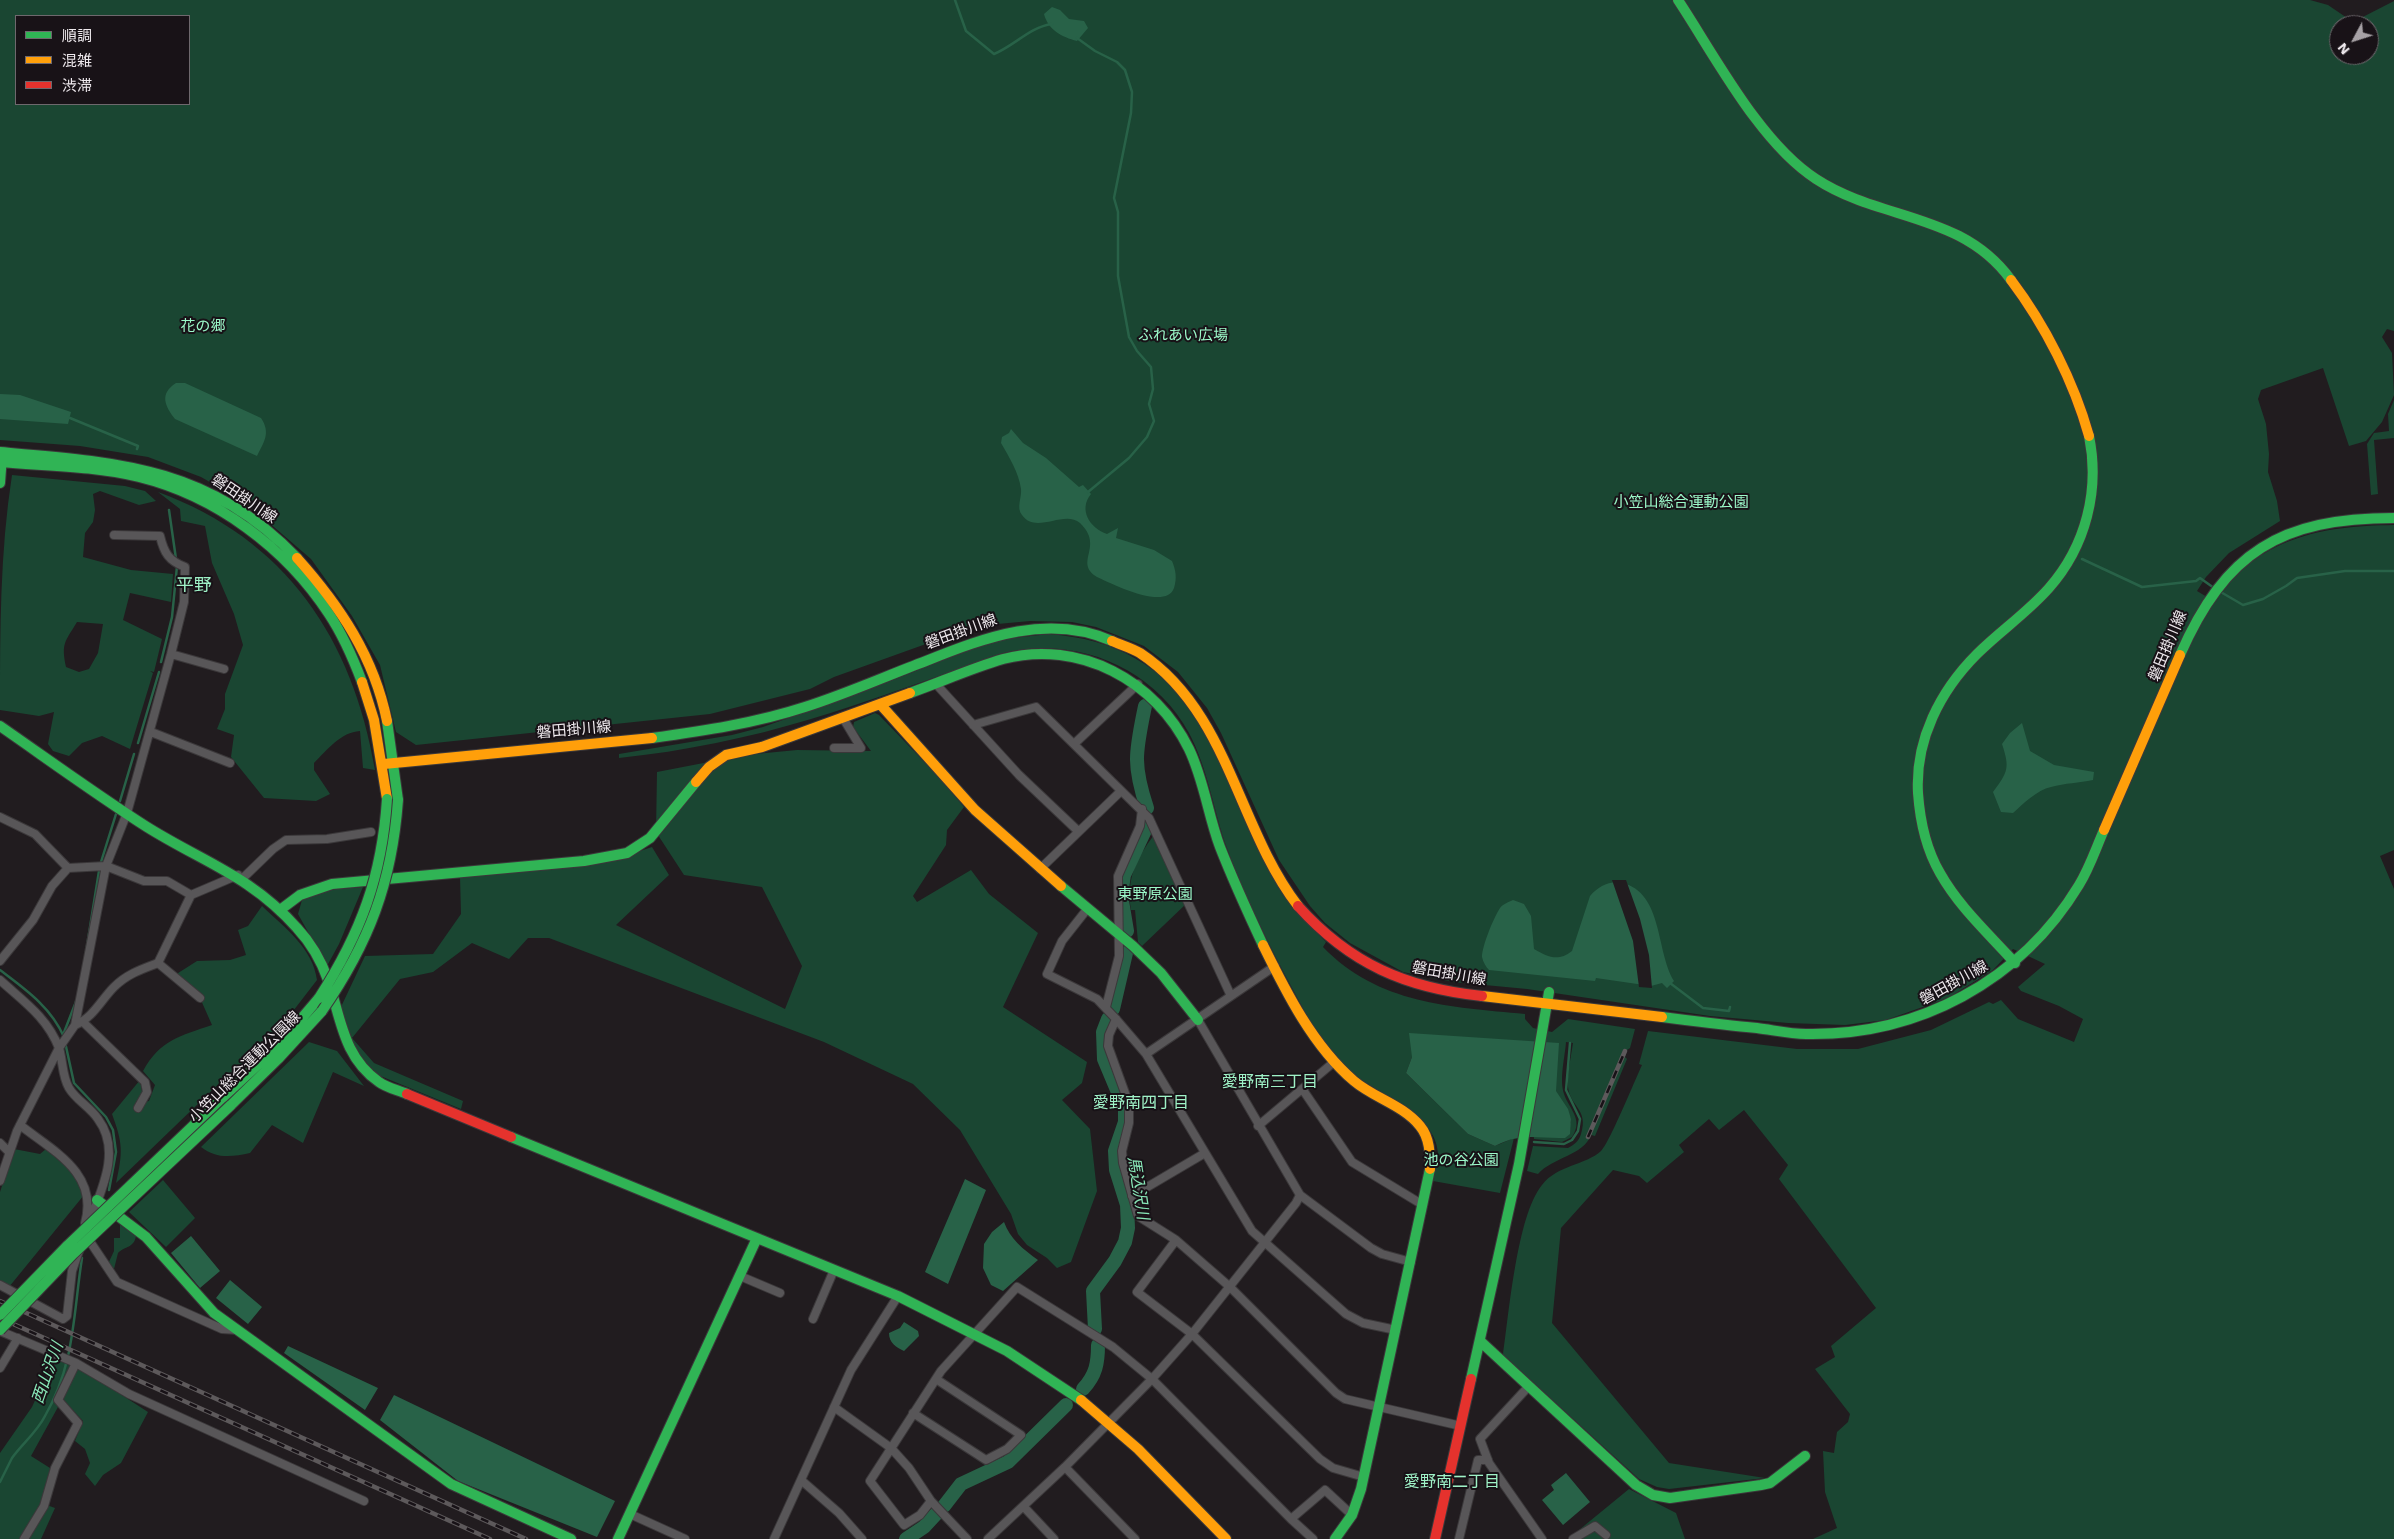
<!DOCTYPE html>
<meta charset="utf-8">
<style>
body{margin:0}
#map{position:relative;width:2394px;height:1539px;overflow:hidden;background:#211c1f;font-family:"Work Sans","Noto Sans JP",sans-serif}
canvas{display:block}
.legend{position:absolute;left:15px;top:15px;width:175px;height:90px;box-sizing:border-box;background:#181217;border:1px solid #6e686d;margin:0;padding:6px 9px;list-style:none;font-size:15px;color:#eee9ed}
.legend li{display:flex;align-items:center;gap:10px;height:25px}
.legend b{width:25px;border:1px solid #6e686d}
.north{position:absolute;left:2329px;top:15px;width:50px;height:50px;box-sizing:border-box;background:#181217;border:1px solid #6e686d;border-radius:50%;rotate:230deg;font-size:14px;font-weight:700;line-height:20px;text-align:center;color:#eee9ed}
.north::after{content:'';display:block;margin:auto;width:18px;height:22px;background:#a6a1a5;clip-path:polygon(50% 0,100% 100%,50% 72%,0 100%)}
</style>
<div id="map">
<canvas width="2394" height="1539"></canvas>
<ul class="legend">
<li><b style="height:6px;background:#30b455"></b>順調</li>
<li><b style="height:6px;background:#ff9f0a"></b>混雑</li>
<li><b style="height:6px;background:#e5322d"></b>渋滞</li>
</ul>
<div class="north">N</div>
</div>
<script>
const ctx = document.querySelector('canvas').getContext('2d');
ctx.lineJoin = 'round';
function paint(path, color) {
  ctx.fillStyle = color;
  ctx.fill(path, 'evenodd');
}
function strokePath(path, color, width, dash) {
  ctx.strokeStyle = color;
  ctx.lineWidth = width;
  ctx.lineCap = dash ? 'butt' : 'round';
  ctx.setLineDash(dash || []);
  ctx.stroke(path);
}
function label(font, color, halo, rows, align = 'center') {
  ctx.font = font + ' "Work Sans","Noto Sans JP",sans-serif';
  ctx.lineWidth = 4;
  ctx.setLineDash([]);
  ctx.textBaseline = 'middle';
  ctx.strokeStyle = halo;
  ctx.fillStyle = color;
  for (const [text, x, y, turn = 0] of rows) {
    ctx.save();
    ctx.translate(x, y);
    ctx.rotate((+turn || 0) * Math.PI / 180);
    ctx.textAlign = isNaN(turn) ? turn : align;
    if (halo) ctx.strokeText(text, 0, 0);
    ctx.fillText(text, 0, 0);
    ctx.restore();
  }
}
paint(new Path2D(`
 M 0,0 L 2310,0 L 2328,5 L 2353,22 L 2394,1 L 2394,331 L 2387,329 L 2382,337 L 2392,353 L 2394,395 L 2382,422 L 2366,441 L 2349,446 L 2323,368 L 2261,390 L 2258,399 L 2266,424 L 2269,454 L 2268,472 L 2277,501 L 2280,521 L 2229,553 L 2206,577 L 2197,591 L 2212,600 C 2262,538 2318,526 2394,525 L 2394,850 L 2380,856 L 2394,889 L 2394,1539 L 1813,1539 L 1837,1528 L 1825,1492 L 1823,1451 L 1834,1453 L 1837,1432 L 1848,1422 L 1850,1414 L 1815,1369 L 1835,1357 L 1831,1346 L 1876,1308 L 1779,1179 L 1788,1165 L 1744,1110 L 1719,1130 L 1709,1119 L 1679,1145 L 1684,1152 L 1647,1183 L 1639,1176 L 1613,1170 L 1561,1228 L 1552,1323 L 1669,1463 L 1765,1478 L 1669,1489 L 1657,1487 L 1639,1479 L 1503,1355 C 1509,1314 1517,1215 1542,1185 C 1557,1165 1586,1165 1601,1151 C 1609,1144 1635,1080 1642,1065 L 1639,1064 L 1648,1031 L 1797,1049 L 1858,1049 L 1931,1030 L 1989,1002 L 1993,1004 L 2001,1000 L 2018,1019 L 2074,1042 L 2083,1019 L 2059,1006 L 2021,991 L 2018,987 L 2045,964 L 2013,949 L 1993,970 L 1948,998 L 1886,1020 L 1845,1025 L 1788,1023 L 1710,1016 L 1527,989 L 1453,982 L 1403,972 L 1350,943 L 1325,923 L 1310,906 L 1279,860 L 1221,733 L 1207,708 L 1178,672 L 1144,646 L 1096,627 L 1072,622 L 1030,621 L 976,626 L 834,677 L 810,689 L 710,714 L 416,745 L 396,732 L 380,665 L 352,616 L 311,559 L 245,502 L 201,477 L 148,457 L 80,446 L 0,440 ZM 16,16 L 189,16 L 189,104 L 16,104 ZM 2339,25 L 2369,25 L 2369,55 L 2339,55 Z
 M 2394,400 L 2394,438 L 2374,440 L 2378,494 L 2371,495 L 2367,444 L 2374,433 L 2389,431 L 2388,414 Z
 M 12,475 L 125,486 L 145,491 L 156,501 L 139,505 L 100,491 L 93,494 L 95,510 L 93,522 L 85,533 L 83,557 L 131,570 L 173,574 L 171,602 L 130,593 L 123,620 L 162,639 L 154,672 L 150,671 L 153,673 L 130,749 L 102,736 L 82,743 L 69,756 L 53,751 L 48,744 L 54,712 L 39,716 L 0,710 C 0,631 0,552 12,475 ZM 77,622 L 103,624 L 98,653 L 89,669 L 79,672 L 66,667 C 61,643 65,642 77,622 Z
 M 158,492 C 286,539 353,639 375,770 L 363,768 L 360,731 C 341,732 327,750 314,763 L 314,770 L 330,794 L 316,801 L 264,798 L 231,757 L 234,735 L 217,729 L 225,709 L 225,694 L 243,645 L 234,614 L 212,563 L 205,526 L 181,521 L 180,509 Z
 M 1049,634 C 1115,639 1163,665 1200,721 C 1215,742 1225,768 1237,791 C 1258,833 1279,875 1301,917 L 1326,942 L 1323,947 C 1378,1004 1450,1007 1525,1014 L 1525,1019 L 1533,1028 L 1552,1032 L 1568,1019 L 1635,1029 L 1630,1048 L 1627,1050 L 1625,1057 L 1627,1059 L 1595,1136 L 1591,1135 C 1583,1156 1553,1157 1538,1174 L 1527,1171 L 1533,1146 L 1568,1148 C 1574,1145 1579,1141 1581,1134 C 1589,1109 1570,1107 1568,1087 C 1567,1073 1571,1057 1573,1043 L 1566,1042 C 1565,1057 1559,1079 1564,1094 C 1569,1109 1584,1119 1572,1137 L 1562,1142 L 1534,1139 L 1534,1136 L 1571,1123 L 1571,1119 L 1556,1092 L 1555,1081 L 1412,1057 L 1406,1073 L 1468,1134 L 1495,1146 L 1514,1138 L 1500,1193 L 1433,1181 C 1435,1172 1438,1162 1438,1153 C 1436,1114 1379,1095 1352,1073 C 1329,1054 1312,1026 1298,999 C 1271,949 1244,897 1225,843 C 1213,807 1207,767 1189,733 C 1156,672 1087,640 1019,650 C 999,652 978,663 959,669 C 910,686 861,704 811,719 C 748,738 685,751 619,758 L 619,754 L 732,735 L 763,727 L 859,693 L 994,640 Z
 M 875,713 L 879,715 L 938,776 L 964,807 L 947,830 L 946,845 L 913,896 L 917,902 L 971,870 L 989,894 L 1038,933 L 1003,1007 L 1087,1062 L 1082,1083 L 1062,1100 L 1090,1129 L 1097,1191 L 1071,1262 L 1057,1268 L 1047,1258 L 1027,1245 L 1018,1234 L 1011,1214 L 960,1130 L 913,1084 L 824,1042 L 549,938 L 528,938 L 509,959 L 472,943 L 433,972 L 400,979 L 352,1038 L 374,1063 L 463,1101 L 461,1109 L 378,1075 L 351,1047 L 340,1009 L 365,956 L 433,954 L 461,914 L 460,877 L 606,862 L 652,847 L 669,875 L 616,925 L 785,1009 L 802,966 L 762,887 L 684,875 L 656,832 L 657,772 L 745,755 L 797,750 L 871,751 L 853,727 L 854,722 Z
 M 1154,835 L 1186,904 L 1142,946 L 1138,942 L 1135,910 L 1131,910 C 1126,879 1136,859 1154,835 Z
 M 363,887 L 339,944 L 327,966 L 298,914 L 302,900 L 324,890 Z
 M 262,906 C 284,927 313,948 317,980 L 280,1028 L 223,1083 L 231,1072 L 116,1183 C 123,1152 123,1144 112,1114 L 140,1080 L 144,1102 L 149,1101 L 155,1085 L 143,1071 C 160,1040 180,1036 212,1025 L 200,998 L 175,975 L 197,961 L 230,960 L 246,955 L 238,930 L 248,926 Z
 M 309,1042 L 337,1051 L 364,1086 L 333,1072 L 303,1143 L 272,1125 L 250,1153 C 232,1157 216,1159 201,1147 Z
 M 14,1149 L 40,1154 L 46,1149 L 75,1175 L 84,1195 L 9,1287 L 0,1282 L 0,1192 Z
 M 163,1180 L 195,1218 L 166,1247 L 129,1212 Z
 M 120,1223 L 136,1236 C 134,1248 125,1246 118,1253 L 114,1269 L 108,1264 L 114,1251 L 114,1238 L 120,1238 Z
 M 55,1357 L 75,1366 L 58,1400 L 58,1407 L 31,1456 L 50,1468 L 44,1504 L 55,1508 L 41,1539 L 0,1539 L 0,1453 L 32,1407 Z
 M 77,1366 L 148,1412 L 121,1463 L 103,1475 L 95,1486 L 85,1474 L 90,1463 L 85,1449 L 75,1441 L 83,1421 L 61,1397 Z
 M 1629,1489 L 1676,1513 L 1685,1539 L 1568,1539 Z`), '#1a4632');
paint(new Path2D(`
 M 1052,7 L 1060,10 L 1069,19 L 1084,21 L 1088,28 L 1077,41 C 1062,37 1048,30 1044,14 Z
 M 176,383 L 185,383 L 261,418 C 271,433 264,442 257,456 L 175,419 C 165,406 159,394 176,383 Z
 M 0,394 L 20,395 L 71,412 L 68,424 L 0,419 Z
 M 1011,429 L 1023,443 L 1046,458 L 1079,487 L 1083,485 L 1091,494 C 1078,510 1090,528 1107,534 L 1118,528 L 1116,538 L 1154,550 L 1172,561 C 1176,571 1177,578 1174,588 C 1166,611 1112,584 1097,577 C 1073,562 1105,547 1080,523 C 1064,509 1036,535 1022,515 C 1016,508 1022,497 1021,489 C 1019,473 1009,457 1001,443 L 1002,437 L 1009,433 Z
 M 2022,723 L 2030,751 L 2054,765 L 2094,772 L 2093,780 C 2079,783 2065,783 2051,787 C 2037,790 2023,804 2013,813 L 2001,812 L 1993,792 C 2008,772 2010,768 2002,744 L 2010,733 Z
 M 1617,882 C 1664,888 1655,950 1674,981 L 1667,988 L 1662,983 L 1651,986 L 1596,978 L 1595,981 L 1489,970 C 1486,967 1483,962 1482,957 C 1482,946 1494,917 1500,908 C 1503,904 1509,902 1513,900 L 1524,904 L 1531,916 L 1534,949 C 1548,957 1558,962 1572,951 L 1590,896 C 1598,887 1605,883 1617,882 Z
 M 1409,1033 L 1559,1043 L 1556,1091 L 1568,1109 L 1571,1119 L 1570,1134 L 1565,1138 C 1537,1139 1523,1132 1495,1146 L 1468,1134 L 1406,1073 L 1412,1057 Z
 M 965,1179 L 986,1190 L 948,1284 L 925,1272 Z
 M 1004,1222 C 1010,1239 1023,1249 1038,1260 L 1003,1291 L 991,1285 L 983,1268 L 984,1244 L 992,1232 Z
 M 191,1236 L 220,1271 L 200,1288 L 171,1253 Z
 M 230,1280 L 262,1307 L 248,1324 L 216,1298 Z
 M 904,1322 L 918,1331 L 919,1336 L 904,1351 C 896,1347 889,1343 889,1333 L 900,1328 Z
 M 288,1346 L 378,1388 L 365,1410 L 284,1353 Z
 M 394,1395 L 615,1501 L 597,1537 L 458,1481 L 380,1420 Z
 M 1566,1473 L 1590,1502 L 1563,1525 L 1542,1500 L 1554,1490 L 1551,1485 Z`), '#286248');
paint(new Path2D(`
 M 1612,880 L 1626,880 L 1640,919 L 1649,955 L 1652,988 L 1639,987 L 1633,941 Z`), '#211c1f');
strokePath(new Path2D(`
 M 955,0 L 966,31 L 994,54 C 1014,46 1030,27 1052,24
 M 1077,38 L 1095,51 L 1117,62 L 1125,70 L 1132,92 L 1131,113 L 1114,198 L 1118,212 L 1118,276 L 1129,337 L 1137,351 L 1151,367 L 1153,389 L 1149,404 L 1154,421 L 1147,437 L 1129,458 L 1088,492
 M 70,418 L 138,446 L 137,449
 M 169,510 L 176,559
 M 2082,559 L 2142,587 L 2196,581 L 2200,578 L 2214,588
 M 2219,591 L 2243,605 L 2263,599 L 2286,586 L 2297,578 L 2345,571 L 2394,571
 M 161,662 L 172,617 L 177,566
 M 138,743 L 159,672
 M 120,801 L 134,754
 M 101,862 L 116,814
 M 86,952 L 99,871
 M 0,970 C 25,989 51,1007 64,1037
 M 1670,983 L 1703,1008 L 1729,1011 L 1730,1007
 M 63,1035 L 77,999
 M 65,1042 L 74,1083 L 106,1117 L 113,1130 L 116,1152 L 109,1190
 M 1534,1142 L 1564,1144 L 1572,1140 L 1578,1131 L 1580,1119 L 1566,1090 L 1570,1043
 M 0,1482 C 4,1474 8,1466 12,1458 C 22,1444 37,1432 45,1416 C 75,1364 73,1315 82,1258`), '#286248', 2.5);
strokePath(new Path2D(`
 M 1145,706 C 1136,751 1132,763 1147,808
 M 1127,931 L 1121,895 L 1124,875 L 1148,824
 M 1113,1009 L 1126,953
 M 1095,1329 L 1093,1291 L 1115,1261 L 1125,1242 L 1128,1228 L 1127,1205 L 1116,1170 L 1115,1151 L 1125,1122 L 1125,1109 L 1104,1059 L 1103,1032 L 1108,1019
 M 1083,1389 C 1096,1375 1098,1363 1098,1345
 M 944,1506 L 961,1484 L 1008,1462 L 1066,1405
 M 906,1539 L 924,1527 L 936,1514`), '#286248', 14);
const street = new Path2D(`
 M 171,654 L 224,669
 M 936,684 L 1019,775 L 1078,831
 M 973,725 L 1036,707 L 1149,818 L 1231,996
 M 151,732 L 230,763
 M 1074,744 L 1138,684
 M 834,748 L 861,748 L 843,718
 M 0,817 L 35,834 L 68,868 L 106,866 L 144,881 L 167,881 L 191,895 L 238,875
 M 1040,869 L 1121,791
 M 243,878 L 273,849 L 286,840 L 327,839 L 371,832
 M 1088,908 L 1062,941 L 1047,974 L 1097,999 L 1116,1019 L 1146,1054 L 1252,1231 L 1346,1314 L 1363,1323 L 1396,1330
 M 0,961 L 33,920 L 52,886 L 68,868
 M 158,963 L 200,998
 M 0,980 C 23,1001 47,1017 59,1048 C 63,1061 62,1076 69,1088 C 76,1100 90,1107 98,1119 C 122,1151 101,1191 89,1223
 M 1106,1007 L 1119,956 L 1118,876 L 1140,826 L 1142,809
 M 1116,1019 L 1109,1035 L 1108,1046 L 1129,1104 L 1129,1123 L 1122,1151 L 1123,1163 L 1138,1216 L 1176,1240 L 1230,1287 L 1336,1393 L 1345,1399 L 1461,1426
 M 1198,1020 L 1300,1195 L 1371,1248 L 1382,1254 L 1411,1262
 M 83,1022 L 145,1082 L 147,1092 L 138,1108
 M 75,1025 C 93,1018 101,1000 114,987 C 127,974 142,969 158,963 L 191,895
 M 1146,1054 L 1275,966
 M 1303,1090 L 1352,1162 L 1423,1205
 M 20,1125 C 53,1151 99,1173 85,1223
 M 1258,1126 L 1334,1062
 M 0,1143 L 9,1152
 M 0,1181 L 17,1131 L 59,1048 L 75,1025 L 106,866 L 127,813 L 171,654 L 184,602 L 185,567 C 169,561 164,553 160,536 L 114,535
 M 1132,1196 L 1205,1153
 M 87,1237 L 117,1282 L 222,1329 L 238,1330
 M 1176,1240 L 1137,1292 L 1192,1334 L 1320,1459 L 1333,1468 L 1364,1477
 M 740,1276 L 780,1293
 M 0,1285 L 63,1319 L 67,1316 L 72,1271 L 80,1248
 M 813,1319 L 834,1270
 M 0,1331 L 76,1363 L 129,1394 L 364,1501
 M 0,1368 L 18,1338
 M 1529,1386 L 1480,1439 L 1489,1463 L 1542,1539
 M 834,1407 L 891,1448 L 909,1468 L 931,1501 L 967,1539
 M 913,1413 L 986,1460 L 1007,1449 L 1021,1435 L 936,1379
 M 1065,1467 L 1135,1539
 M 801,1480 L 839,1513 L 862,1539
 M 931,1501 L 920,1515 L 904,1525 L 870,1481 L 941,1371 L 1017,1287 L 1113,1347 L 1152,1379 L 1291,1519 L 1313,1539
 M 1024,1507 L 1054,1539
 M 630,1514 L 685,1539
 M 1291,1519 L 1325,1490 L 1352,1515
 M 24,1539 L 44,1506 L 55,1468 L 78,1423 L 58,1400 L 76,1363
 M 774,1539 L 851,1370 L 898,1296
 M 988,1539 L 1065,1467 L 1152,1379 L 1192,1334 L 1296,1203 L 1300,1195
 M 1459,1539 L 1478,1460 L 1488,1460
 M 1573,1539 L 1595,1526 L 1606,1535`);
const fast = new Path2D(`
 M 1678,0 C 1715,56 1760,143 1816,179 C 1880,221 1962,212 2011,280
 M 0,452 C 119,462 209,467 297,558
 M 0,462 C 46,466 94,466 139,477 C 216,496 286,548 329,614 C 343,635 353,658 362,682
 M 0,483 L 2,456
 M 2180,655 C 2225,552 2281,518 2394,518
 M 910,693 C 941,682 972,668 1003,659 C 1080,639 1156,681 1189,749 C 1204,780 1208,815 1220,847 C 1233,880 1248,913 1263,945
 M 387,721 L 398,800
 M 0,726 C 49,760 97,795 147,827 C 203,862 251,876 297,928 C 311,943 321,960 328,980 C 341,1018 343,1057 379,1082 C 387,1088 398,1090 407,1094
 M 652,738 C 703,731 756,723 805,707 C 846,694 886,676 926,661 C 986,637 1049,613 1112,641
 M 1061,886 L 1133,946 L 1161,973 L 1198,1020
 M 280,910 L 300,895 L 332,884 L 584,861 L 627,853 L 650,838 L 696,782
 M 2015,963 C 1989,934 1959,907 1940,873 C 1926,849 1920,821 1918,793 C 1915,740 1940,691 1977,654 C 2000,631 2027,613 2049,588 C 2086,546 2100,490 2089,436
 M 1662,1017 C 1694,1021 1725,1025 1757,1028 C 1773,1030 1790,1034 1806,1034 C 1918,1036 2021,981 2079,885 C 2090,867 2096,848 2104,830
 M 222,1098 L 279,1045 L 319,998
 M 230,1106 L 278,1059 L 322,1011
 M 511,1137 L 898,1296 L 1007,1351 L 1081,1400
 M 97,1200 L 146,1237 L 214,1313 L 451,1484 L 571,1539
 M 1480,1341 L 1636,1485 L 1653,1495 L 1670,1498 L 1761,1485 L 1770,1483 L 1805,1456
 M 1471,1379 L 1519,1164 L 1549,992
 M 618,1539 L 757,1238
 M 1335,1539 L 1352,1515 L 1361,1489 L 1430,1169`);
const slow = new Path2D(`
 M 2011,280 C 2045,325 2074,382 2089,436
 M 297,558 C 340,606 374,657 387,721
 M 1112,641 C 1121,645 1132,648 1140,653 C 1229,712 1237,827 1298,906
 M 362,682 L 374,720 L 387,799
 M 880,704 L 975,810 L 1061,886
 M 384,764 L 652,738
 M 696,782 L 709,767 L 726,755 L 762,747 L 910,693
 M 2104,830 L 2180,655
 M 1263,945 C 1286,992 1313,1046 1354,1081 C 1374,1098 1403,1105 1420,1126 C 1430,1138 1430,1154 1430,1169
 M 1482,996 L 1662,1017
 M 1081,1400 L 1138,1449 L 1226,1539`);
const jam = new Path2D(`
 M 1298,906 C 1350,964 1406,988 1482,996
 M 407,1094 L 511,1137
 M 1435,1539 L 1471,1379`);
strokePath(street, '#3b383a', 10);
strokePath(fast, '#3b383a', 12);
strokePath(slow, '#3b383a', 12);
strokePath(jam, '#3b383a', 12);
strokePath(street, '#585658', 8);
strokePath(fast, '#30b455', 10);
strokePath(slow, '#ff9f0a', 10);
strokePath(jam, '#e5322d', 10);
const rail = new Path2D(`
 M 1588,1137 L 1625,1051
 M 0,1301 L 526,1539
 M 0,1318 L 490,1539`);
strokePath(rail, '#5d595b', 4.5);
strokePath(rail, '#181217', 2.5, [8]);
const fastBridge = new Path2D(`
 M 319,998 C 361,933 382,876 387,799
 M 322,1011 C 369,943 392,883 398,800
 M 0,1315 L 68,1245 L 222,1098
 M 0,1330 L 73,1254 L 230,1106`);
strokePath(fastBridge, '#3b383a', 12, []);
strokePath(fastBridge, '#30b455', 10);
label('15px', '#9bf9c9', '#181217', [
 ["花の郷",203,327],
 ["ふれあい広場",1183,336],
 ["小笠山総合運動公園",1681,503],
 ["東野原公園",1155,895],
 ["池の谷公園",1461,1161]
]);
label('15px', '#eee9ed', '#181217', [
 ["磐田掛川線",244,499,34],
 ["磐田掛川線",961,632,-20],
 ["磐田掛川線",2168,646,-67],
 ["磐田掛川線",574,730,-5],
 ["磐田掛川線",1449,974,10],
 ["磐田掛川線",1954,983,-29],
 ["小笠山総合運動公園線",245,1067,-45]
]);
label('16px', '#9ff2c7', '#181217', [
 ["愛野南三丁目",1270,1082],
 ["愛野南四丁目",1141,1103],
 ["愛野南二丁目",1452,1482]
]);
label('italic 16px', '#89e7b8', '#181217', [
 ["馬込沢川",1138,1188,81],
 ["西山沢川",48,1373,-71]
]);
label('18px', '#9ff2c7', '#181217', [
 ["平野",194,586]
]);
</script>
